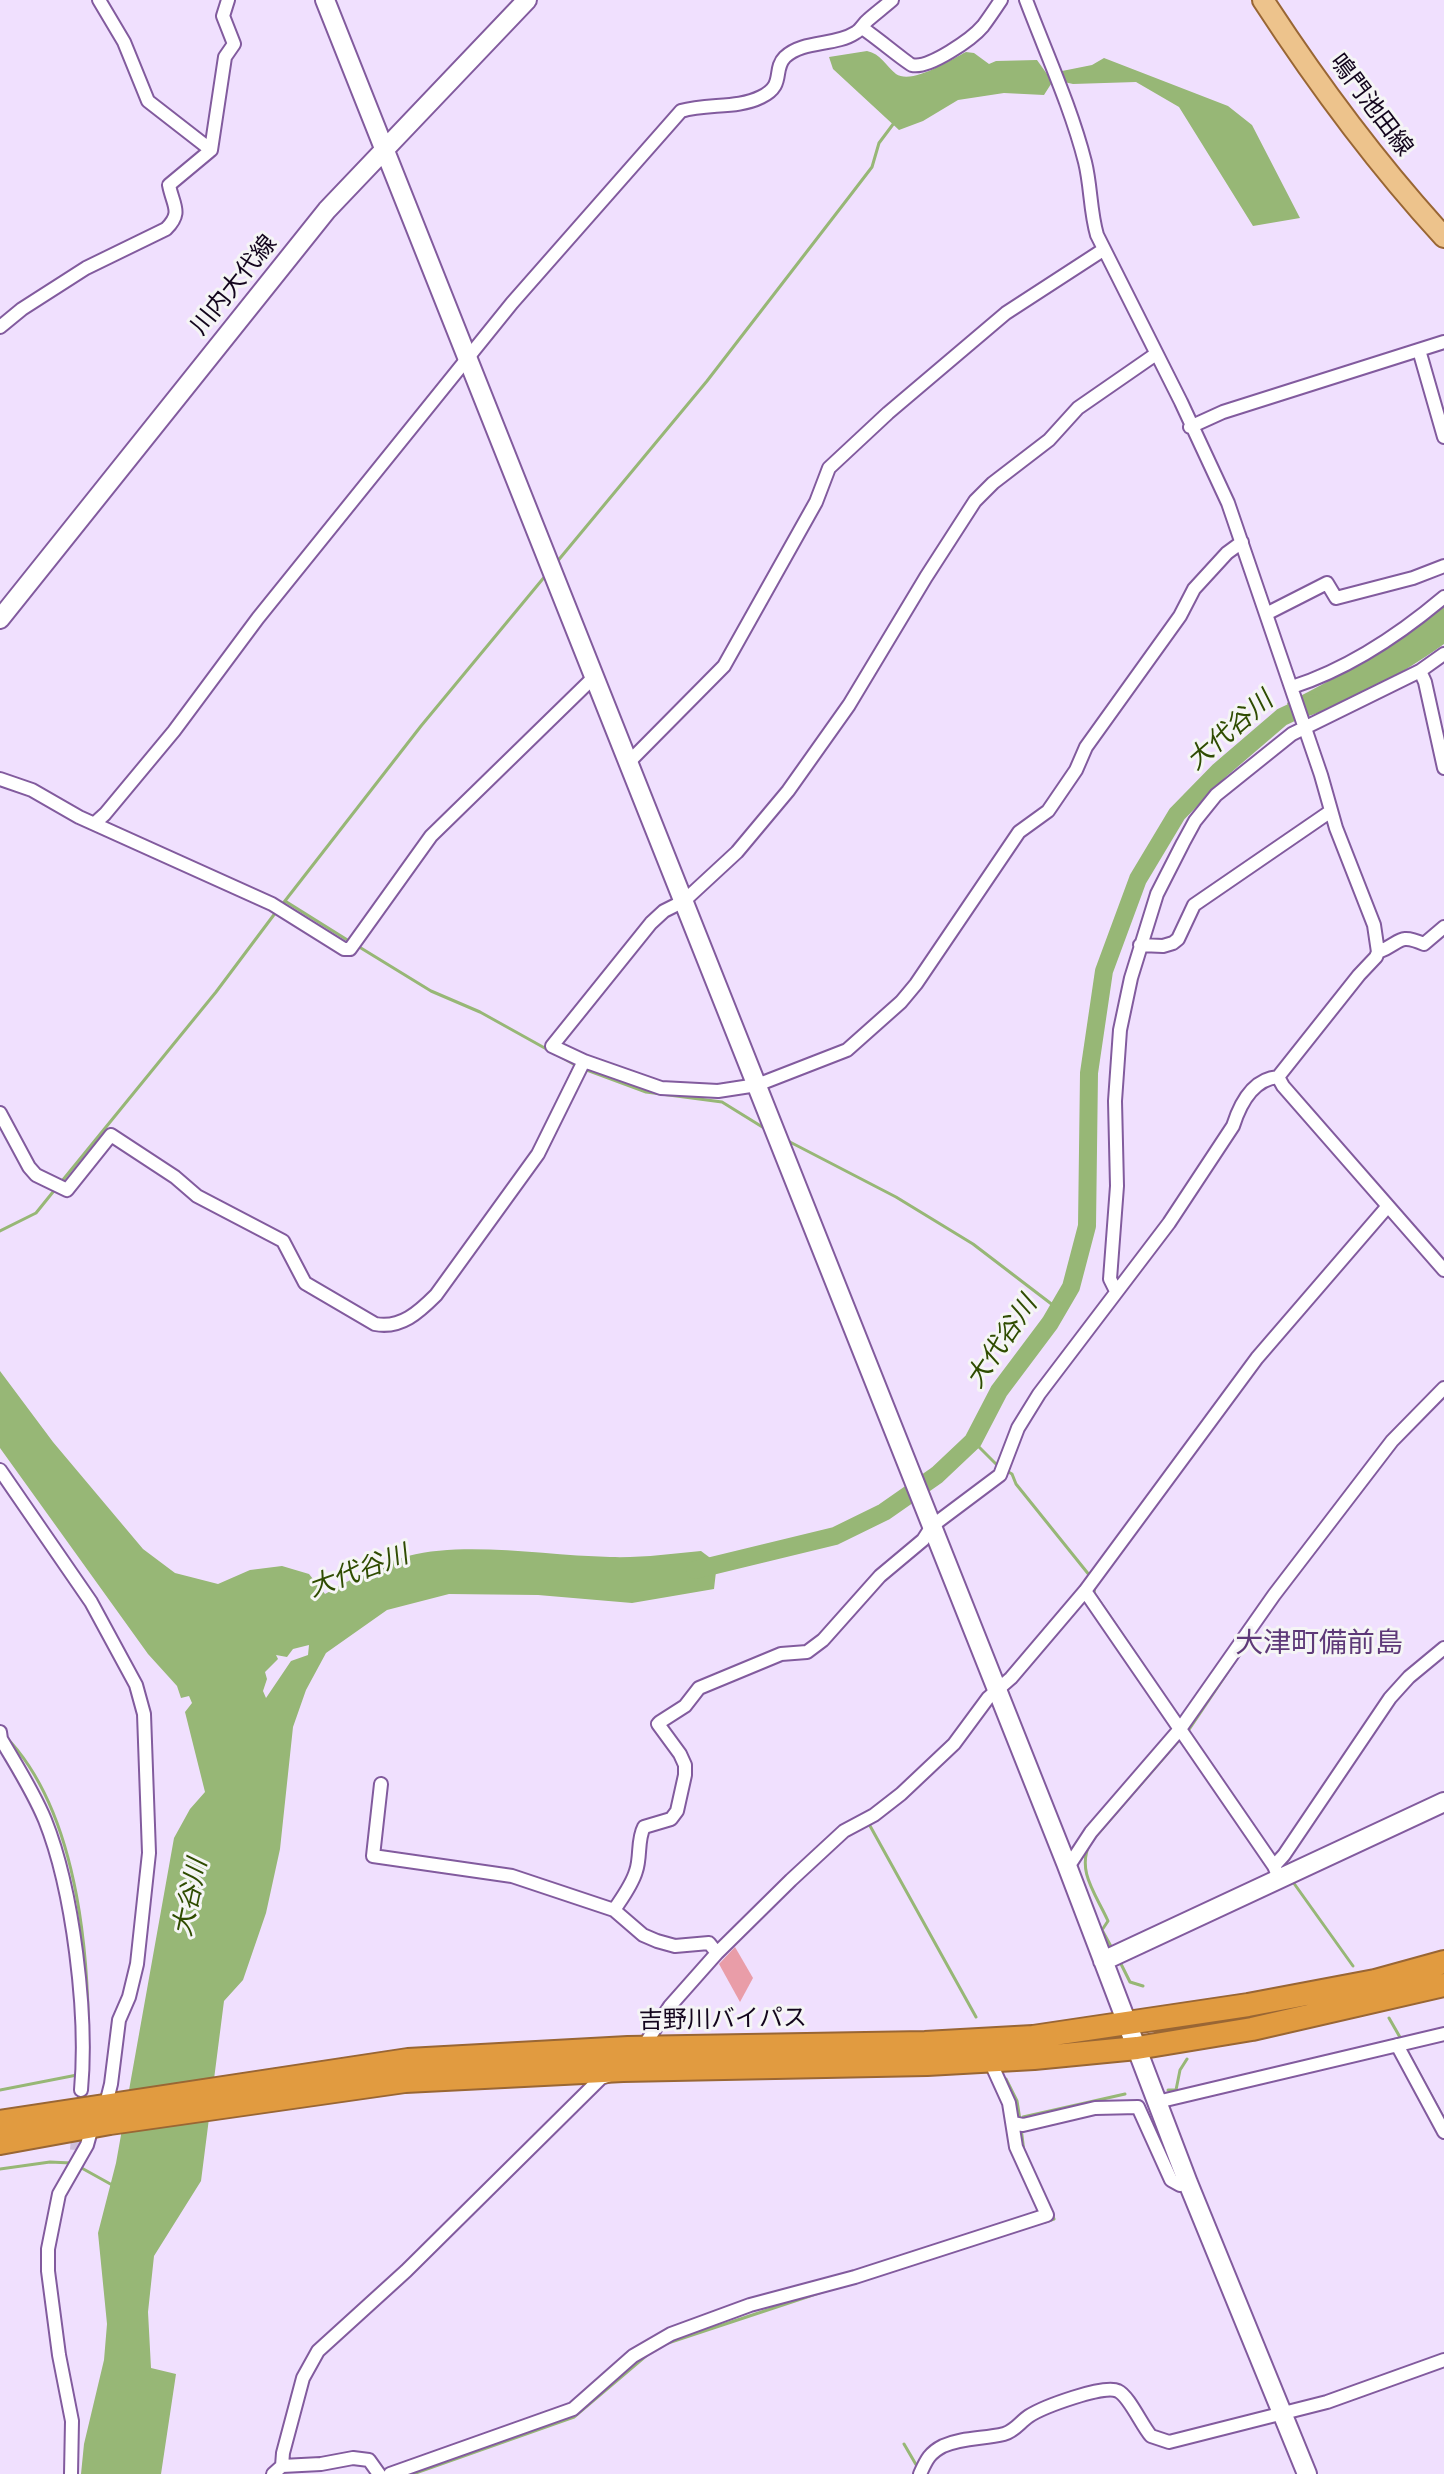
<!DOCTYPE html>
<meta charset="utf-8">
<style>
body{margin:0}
canvas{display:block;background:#f0e0fe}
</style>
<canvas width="1444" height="2474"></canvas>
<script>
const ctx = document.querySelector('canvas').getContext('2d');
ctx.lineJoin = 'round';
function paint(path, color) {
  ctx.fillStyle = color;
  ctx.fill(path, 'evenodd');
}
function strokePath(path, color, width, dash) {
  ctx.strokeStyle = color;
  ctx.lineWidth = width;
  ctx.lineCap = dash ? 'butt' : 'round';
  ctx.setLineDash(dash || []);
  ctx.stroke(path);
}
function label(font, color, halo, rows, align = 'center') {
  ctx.font = font + ' Jost,"Noto Sans JP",sans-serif';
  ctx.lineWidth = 6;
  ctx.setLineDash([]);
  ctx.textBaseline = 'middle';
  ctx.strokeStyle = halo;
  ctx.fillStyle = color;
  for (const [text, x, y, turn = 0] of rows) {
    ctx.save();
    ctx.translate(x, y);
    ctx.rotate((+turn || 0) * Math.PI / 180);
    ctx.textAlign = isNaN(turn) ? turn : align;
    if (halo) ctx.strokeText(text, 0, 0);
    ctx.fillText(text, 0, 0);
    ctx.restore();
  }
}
paint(new Path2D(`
 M 735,1947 L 753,1978 L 740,2002 L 719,1964 Z`), '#e99da8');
paint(new Path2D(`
 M 867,51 C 881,54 885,65 896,74 C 912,85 950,60 966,52 L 974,53 L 989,64 L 996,61 L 1037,60 L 1047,74 L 1092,65 L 1104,58 L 1228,106 L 1252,125 L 1300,218 L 1253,226 L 1179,107 L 1136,82 L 1073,84 L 1064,82 L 1051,84 L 1044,95 L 1004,93 L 958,100 L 923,121 L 899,130 L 833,69 L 829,57 Z
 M 1444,604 L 1444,644 C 1397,677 1348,705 1293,721 L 1287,703 C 1342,674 1398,647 1444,604 Z
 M 0,1371 L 53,1442 L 143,1549 L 175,1573 L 218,1584 L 250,1570 L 282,1566 L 309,1574 L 325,1594 C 352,1579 378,1564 408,1556 C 468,1541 547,1556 610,1557 C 641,1558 671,1554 701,1551 L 717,1563 L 714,1589 L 632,1603 L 538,1595 L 449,1594 L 387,1610 L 326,1653 L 306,1690 L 293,1727 L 280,1849 L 266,1913 L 243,1980 L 224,2001 L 201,2181 L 154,2256 L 148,2312 L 151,2368 L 176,2374 L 161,2474 L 81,2474 L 84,2444 L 104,2360 L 107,2324 L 98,2233 L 116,2163 L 174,1838 L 190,1809 L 205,1792 L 185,1712 L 192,1703 L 189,1696 L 181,1698 L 177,1686 L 148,1654 L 0,1448 ZM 309,1645 L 308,1655 L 291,1661 L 266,1698 L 263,1691 L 267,1679 L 265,1672 L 278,1659 L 276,1655 L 287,1657 L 293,1649 Z`), '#97b776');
strokePath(new Path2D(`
 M 556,563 L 707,381 L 849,197 L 872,167 L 879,143 L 894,123
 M 285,901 L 349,941
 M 281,906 L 421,726 L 546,575
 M 356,945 L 431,991 L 480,1012 L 577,1066
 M 584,1069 L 646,1092 L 722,1102 L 764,1128
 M 788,1141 L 896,1197 L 973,1244 L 1058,1309
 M 62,1181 L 216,992 L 276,912
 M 0,1231 L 36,1213 L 57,1187
 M 973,1441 L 999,1467
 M 1005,1470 L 1012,1474 L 1016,1484 L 1090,1576
 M 1095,1586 L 1094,1593 L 1171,1706
 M 1188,1731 L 1244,1648
 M 5,1736 C 82,1815 91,1970 88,2074 L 84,2074
 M 869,1824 L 976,2017
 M 1293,1882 L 1353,1966
 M 1113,1950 L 1102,1930 L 1108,1921 C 1096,1894 1076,1871 1090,1843 L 1181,1738
 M 1119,1960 L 1130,1982 L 1143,1986
 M 1389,2018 L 1401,2039
 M 1406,2049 L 1444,2119
 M 1006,2079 L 1017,2101 L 1020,2120
 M 0,2090 L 77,2075
 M 1168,2090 L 1176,2090 L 1180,2070 L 1187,2059
 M 1023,2117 L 1125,2094
 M 1021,2128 L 1024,2152
 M 78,2166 L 114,2186
 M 0,2169 L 50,2162 L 71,2163
 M 1045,2222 L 1054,2219 L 1052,2213
 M 668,2343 L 828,2290
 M 904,2444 L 918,2468
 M 413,2474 L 574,2417 L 647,2355`), '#97b776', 3);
strokePath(new Path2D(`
 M 695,1570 L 835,1536 L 884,1512 L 937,1475 L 973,1441 L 999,1391 L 1050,1323 L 1071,1287 L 1087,1226 L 1089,1073 L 1104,971 L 1138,879 L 1177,814 L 1219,771 L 1282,717 L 1312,703`), '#97b776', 18);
strokePath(new Path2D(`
 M 76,2150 L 81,2090`), '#cfbfdc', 12, [12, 6]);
const street = new Path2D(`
 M 99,0 L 124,42 L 148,101 L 211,150
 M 1026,0 C 1046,53 1071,107 1085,162 C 1091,186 1090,211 1097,235 L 1181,402 L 1228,503 L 1321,775 L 1336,828 L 1374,925 L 1378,952 L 1376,957 L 1359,975 L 1278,1077 L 1283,1086 L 1444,1270
 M 862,28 C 871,33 908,64 912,65 C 929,69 972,39 983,26 C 989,18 995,9 1001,0
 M 0,327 L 22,309 L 86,268 L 166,229 C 183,212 173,206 169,185 L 211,150 L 225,57 L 234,44 L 223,16 L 228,0
 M 1419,350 L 1444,437
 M 1156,354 L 1078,408 L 1049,440 L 993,483 L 975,501 L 926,577 L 849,705 L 788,791 L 737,852 L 684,901 L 664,911 L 651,923 L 552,1046 L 584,1061 L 661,1088 L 718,1091 L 757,1085 L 847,1050 L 901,1002 L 916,984 L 1019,832 L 1048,811 L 1076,770 L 1086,747 L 1180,616 L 1194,589 L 1227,553 L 1242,542
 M 1190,427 L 1223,412 L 1444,342
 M 1266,614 L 1327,583 L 1336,598 L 1413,578 L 1444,566
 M 1420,671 L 1425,682 L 1444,768
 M 1292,687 C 1348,669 1399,635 1444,597
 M 629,762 L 724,666 L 816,502 L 829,468 L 888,413 L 1006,313 L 1103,250
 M 0,779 L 32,790 L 79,817 L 272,904 L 344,949 L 350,949 L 431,836 L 594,677
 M 95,823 L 105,814 L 174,731 L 258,618 L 512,303 L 681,111 C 707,103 737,109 761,97 C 786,85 772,70 785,57 C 803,40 835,46 855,33 C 861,30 863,24 868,20 C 876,13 884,7 892,0
 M 1140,945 L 1163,946 L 1173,943 L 1178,939 L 1194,905 L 1331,811
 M 1378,952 C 1401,944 1397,932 1424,944 L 1444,927
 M 0,1113 L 29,1167 L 36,1175 L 67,1190 L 111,1135 L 175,1177 L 197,1196 L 283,1241 L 305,1283 L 375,1324 C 401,1329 419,1312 436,1295 L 538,1154 L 584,1061
 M 1116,1291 L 1110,1279 L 1117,1186 L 1115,1101 L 1120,1030 L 1131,978 L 1157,894 L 1183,843 L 1195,821 L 1216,795 L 1292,734 L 1420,671 L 1444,654
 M 0,1470 L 91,1602 L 136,1685 L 144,1714 L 149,1853 L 137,1964 L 129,1997 L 119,2020 L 111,2084 L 106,2104
 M 1085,1591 L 1274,1866 L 1279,1878
 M 0,1732 L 1,1739 C 16,1765 33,1791 45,1820 C 73,1890 88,2014 81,2090
 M 381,1784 L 373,1856 L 512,1876 L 614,1910 L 643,1935 L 657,1941 L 675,1946 L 709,1943 L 717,1953
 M 1066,1863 L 1072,1861 L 1091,1832 L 1180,1729 L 1274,1595 L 1392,1441 L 1444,1388
 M 1274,1866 L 1284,1855 L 1390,1698 L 1409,1677 L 1444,1648
 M 614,1910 C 622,1898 632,1885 636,1871 C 641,1857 637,1840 644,1827 L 671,1819 L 677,1811 L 685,1775 L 685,1765 L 680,1754 L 658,1724 L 660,1722 L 685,1706 L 699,1688 L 781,1654 L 807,1652 L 823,1640 L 880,1576 L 923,1540 L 932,1526 L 1000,1475 L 1018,1428 L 1039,1394 L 1169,1223 L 1233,1126 C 1240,1104 1253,1079 1278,1077
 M 1397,2045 L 1444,2132
 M 638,2046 L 645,2044 L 670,2006 L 717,1953 L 791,1880 L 844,1831 L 874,1815 L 901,1794 L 954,1744 L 988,1698 L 1011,1678 L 1085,1591 L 1257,1358 L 1388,1206
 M 1157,2102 L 1444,2034
 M 1013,2123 L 1023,2125 L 1095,2108 L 1138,2107 L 1171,2180 L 1180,2185 L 1188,2183
 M 282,2466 L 321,2464 L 353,2458 L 369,2460 L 379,2474
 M 71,2474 L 72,2421 L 59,2355 L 48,2271 L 48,2249 L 59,2194 L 87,2145 L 92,2127
 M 273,2474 L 282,2466 L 283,2453 L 303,2378 L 318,2351 L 406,2271 L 601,2078 L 610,2075
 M 390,2474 L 573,2409 L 633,2356 L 671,2334 L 750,2305 L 855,2277 L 1047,2215 L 1016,2147 L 1009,2103 L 989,2059
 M 920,2474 C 926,2461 929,2453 943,2446 C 963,2437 984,2439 1004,2434 C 1015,2431 1020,2422 1029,2416 C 1043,2407 1104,2384 1118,2391 C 1129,2396 1142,2426 1151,2436 L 1169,2442 L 1327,2402 L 1444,2360`);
const secondary = new Path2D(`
 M 325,0 L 1066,1863 L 1188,2183 L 1307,2474
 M 0,619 L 327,210 L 527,0
 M 1103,1961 L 1444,1802`);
const primary = new Path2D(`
 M 1263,0 C 1317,83 1377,164 1444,237`);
const highway = new Path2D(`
 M 0,2122 L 408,2060 L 628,2048 L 925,2043 L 1033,2037 L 1248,2005 L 1375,1981 L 1444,1962
 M 0,2143 L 110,2123 L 405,2081 L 623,2070 L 927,2064 L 1034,2058 L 1137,2048 L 1252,2029 L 1444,1985`);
strokePath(street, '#825b9e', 16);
strokePath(secondary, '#825b9e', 22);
strokePath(primary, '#996634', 24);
strokePath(highway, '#996634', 26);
strokePath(street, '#fff', 12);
strokePath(secondary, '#fff', 18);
strokePath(primary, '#edc38c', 20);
strokePath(highway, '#e19b40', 22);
label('24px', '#13051d', '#f5f5f5', [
 ["鳴門池田線",1370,106,53],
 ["川内大代線",235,286,-51],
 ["吉野川バイパス",723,2021,-1]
]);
label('italic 26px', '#2f4c01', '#f5f5f5', [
 ["大代谷川",1231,732,-41],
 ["大代谷川",1003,1343,-56],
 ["大代谷川",359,1573,-20],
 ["大谷川",192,1898,-78]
]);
label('28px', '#5e3978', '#f5f5f5', [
 ["大津町備前島",1319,1645]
]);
</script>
